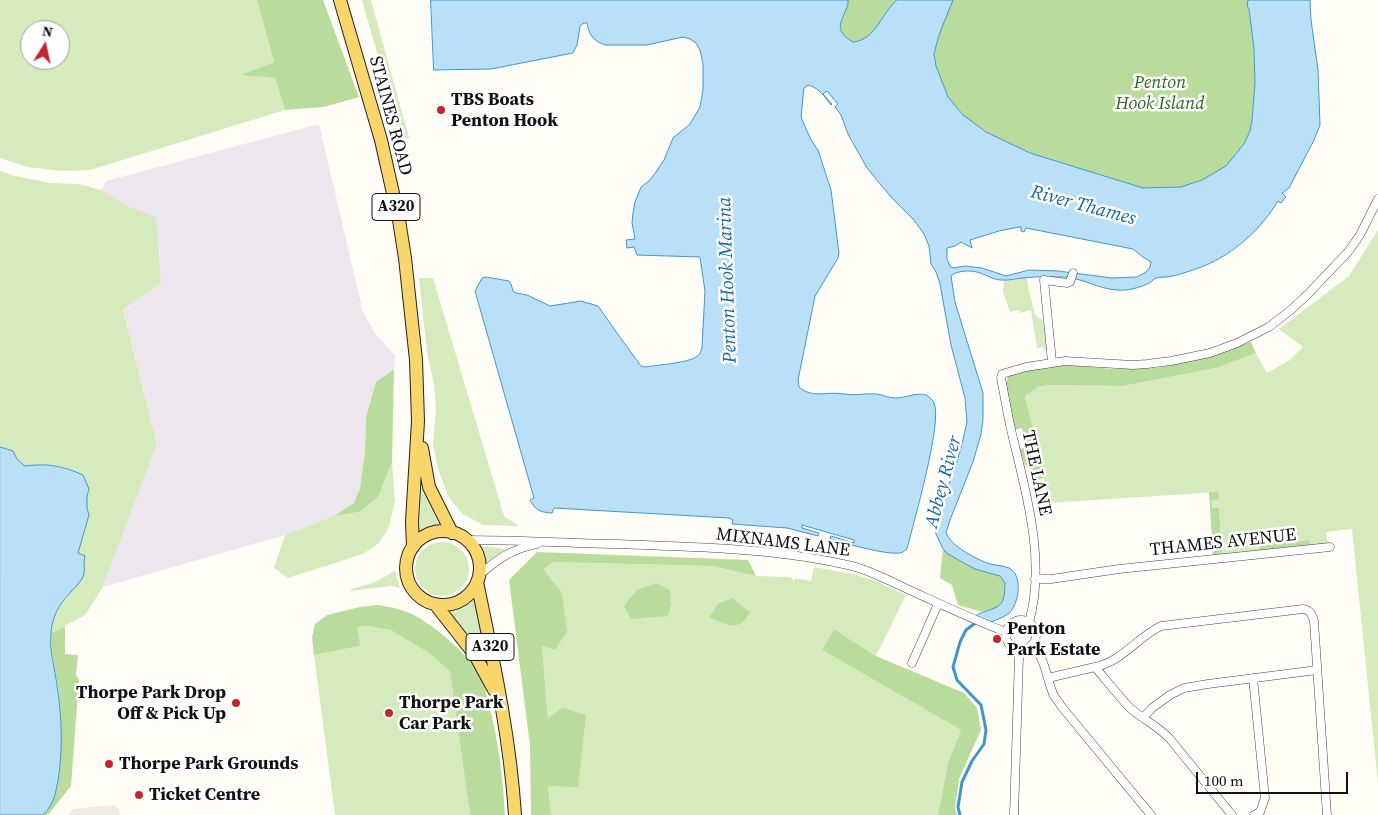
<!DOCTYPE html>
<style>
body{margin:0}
#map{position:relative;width:1378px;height:815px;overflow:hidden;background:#fffdf5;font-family:"Source Serif 4",serif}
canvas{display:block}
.north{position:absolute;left:20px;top:20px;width:50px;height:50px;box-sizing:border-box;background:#fff;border:1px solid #a0a0a0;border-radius:50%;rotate:10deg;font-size:14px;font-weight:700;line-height:20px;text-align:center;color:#111}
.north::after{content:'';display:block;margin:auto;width:18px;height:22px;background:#c4262e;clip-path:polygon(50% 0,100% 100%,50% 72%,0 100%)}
.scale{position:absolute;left:1196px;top:772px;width:152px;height:22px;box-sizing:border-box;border:2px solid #111;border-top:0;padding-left:6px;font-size:15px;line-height:18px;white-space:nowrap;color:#111;-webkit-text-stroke:4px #fff;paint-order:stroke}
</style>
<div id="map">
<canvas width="1378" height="815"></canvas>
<div class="north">N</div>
<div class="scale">100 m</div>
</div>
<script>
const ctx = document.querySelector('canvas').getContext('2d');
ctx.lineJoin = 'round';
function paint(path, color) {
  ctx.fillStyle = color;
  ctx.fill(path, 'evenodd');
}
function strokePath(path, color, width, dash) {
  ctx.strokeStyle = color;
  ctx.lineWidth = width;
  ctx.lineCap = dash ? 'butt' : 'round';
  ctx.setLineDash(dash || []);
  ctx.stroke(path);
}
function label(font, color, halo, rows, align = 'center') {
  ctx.font = font + ' "Source Serif 4",serif';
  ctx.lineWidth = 5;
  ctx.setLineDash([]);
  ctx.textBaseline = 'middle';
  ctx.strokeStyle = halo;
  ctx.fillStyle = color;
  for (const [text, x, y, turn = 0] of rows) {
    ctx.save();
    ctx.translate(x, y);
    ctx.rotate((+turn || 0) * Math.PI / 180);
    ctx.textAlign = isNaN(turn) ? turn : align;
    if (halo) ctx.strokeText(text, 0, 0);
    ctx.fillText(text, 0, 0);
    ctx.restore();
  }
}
paint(new Path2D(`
 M 319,124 L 363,312 L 376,335 L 395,355 L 394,369 L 376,382 L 366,417 L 365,452 L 360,488 L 354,503 L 334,516 L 285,535 L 103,587 L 157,444 L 123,308 L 156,217 L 128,206 L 101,190 L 106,181 Z`), '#eee6ef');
paint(new Path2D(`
 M 0,0 L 257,0 L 274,62 L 242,75 L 275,78 L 285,110 L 90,170 L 60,171 L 28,167 L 0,158 ZM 30,30 L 60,30 L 60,60 L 30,60 Z
 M 362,0 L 371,0 L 409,138 L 401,138 Z
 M 0,171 L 15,176 L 50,183 L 79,184 L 101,190 L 128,206 L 156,217 L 161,283 L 123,309 L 157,444 L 103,587 L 85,615 L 51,633 L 54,617 L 57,609 L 84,574 L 84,561 L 78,553 L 89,515 L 87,508 L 87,496 L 67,468 L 51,465 L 25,466 L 17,459 L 13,451 L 0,447 Z
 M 1378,230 L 1378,784 L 1352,529 L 1326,532 L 1328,544 L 1311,546 L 1309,540 L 1262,545 L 1258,552 L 1222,555 L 1219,508 L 1212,509 L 1211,500 L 1218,492 L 1049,503 L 1025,396 L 1038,387 L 1050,385 L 1123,386 L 1216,368 L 1256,353 L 1267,373 L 1290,360 L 1303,347 L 1279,329 L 1349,276 Z
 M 1026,277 L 1035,315 L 1043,321 L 1047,350 L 1045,350 L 1044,347 L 1037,348 L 1031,310 L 1020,313 L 1019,310 L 1010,312 L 1003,292 L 1004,281 Z
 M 419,278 L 433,278 L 504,516 L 519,526 L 483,525 L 463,514 L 449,498 L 438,469 L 433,444 L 436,409 L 434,384 L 427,353 Z
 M 392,462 L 395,501 L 389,527 L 379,543 L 363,554 L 288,578 L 274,568 L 285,535 L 334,516 L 359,512 L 378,497 Z
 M 421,487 L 440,527 L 418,533 L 420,517 Z
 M415 569a27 27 0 1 1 54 0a27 27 0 1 1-54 0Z
 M 478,546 L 507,549 L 484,567 L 482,554 Z
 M 553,562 L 712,566 L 756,576 L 789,577 L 792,578 L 793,580 L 795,580 L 795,578 L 811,581 L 814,567 L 852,574 L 873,580 L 906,595 L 876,656 L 834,629 L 822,650 L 961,730 L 948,763 L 938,815 L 551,815 L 548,786 L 578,786 L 548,718 L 542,646 L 555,650 L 562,593 L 542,569 ZM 732,598 L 750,612 L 719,603 Z
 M 395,570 L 400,588 L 391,586 L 351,591 L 351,589 C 368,585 381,581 395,570 Z
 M 475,594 L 491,672 L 447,610 C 458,607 467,603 475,594 Z
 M 368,626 L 391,630 L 431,653 L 450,672 L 470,815 L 335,815 L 314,655 L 360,646 L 356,627 Z`), '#d5ebbd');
paint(new Path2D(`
 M 257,0 L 323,0 L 359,97 L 324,107 L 285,110 L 275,78 L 241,75 L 274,62 Z
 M 848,0 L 897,0 C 882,12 876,40 853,42 C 832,30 842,22 848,4 Z
 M 953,0 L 1248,0 L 1247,6 L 1249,9 L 1254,49 L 1255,83 L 1252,120 L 1250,131 L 1244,144 L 1226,167 L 1202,180 L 1181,187 L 1143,188 L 1030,153 L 986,132 L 963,115 L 948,97 L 936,66 L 934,54 L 939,35 Z
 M 1251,342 L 1256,353 L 1216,368 L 1123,386 L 1050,385 L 1038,387 L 1025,396 L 1044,477 L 1033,484 L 1030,468 L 1025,465 L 1020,449 L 1026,447 L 1022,428 L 1014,430 L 1005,387 L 1008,377 L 1026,370 L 1068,365 L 1112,369 L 1157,368 L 1216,355 Z
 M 394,369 L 392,462 L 378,497 L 359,512 L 334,516 L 354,503 L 360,488 L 365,452 L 366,417 L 376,382 Z
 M 1209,492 L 1218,492 L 1219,499 L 1211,500 L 1212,508 L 1219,508 L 1222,555 L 1213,556 Z
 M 1309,540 L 1311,546 L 1258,552 L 1262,545 Z
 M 943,549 L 959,560 L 975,569 L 1000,576 L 1006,583 L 1005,595 L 1003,602 L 996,608 L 982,612 L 958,605 L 952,585 L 940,578 Z
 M 537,552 L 748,560 L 756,576 L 712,566 L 553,562 L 543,569 L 562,593 L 567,631 L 555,650 L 542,646 L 548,718 L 562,708 L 586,715 L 578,787 L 548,786 L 551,815 L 531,815 L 530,746 L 509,580 Z
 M 656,583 L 670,590 L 671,605 L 668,616 L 631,619 L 624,606 L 637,590 Z
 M 732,598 L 750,612 C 748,615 746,620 743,622 C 734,630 718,621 709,617 L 719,603 Z
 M 376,605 C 389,606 400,609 412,614 C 433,624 473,658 482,679 C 485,686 486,694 488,701 C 498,738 503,777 505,815 L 470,815 L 450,672 L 431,654 L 391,630 L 368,626 L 357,627 L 360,646 L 314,655 L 312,637 L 315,624 L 327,615 L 360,607 Z
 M 65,626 L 65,654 L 78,655 L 76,675 L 79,679 L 71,786 L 48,815 L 43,815 C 54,802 56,792 58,776 C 63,746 61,717 58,687 C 55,669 51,652 51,633 Z
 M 834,629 L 876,656 L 964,693 L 977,708 L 981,730 L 959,779 L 955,808 L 957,815 L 938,815 L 948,763 L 961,730 L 822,650 Z`), '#b9dc9c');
paint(new Path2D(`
 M 114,805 L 119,809 L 120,815 L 68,815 L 72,809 Z`), '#f1ede2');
const water = new Path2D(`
 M 431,0 L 848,0 L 848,4 C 842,22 832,30 853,42 C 876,40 882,12 897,0 L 953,0 L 939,35 L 934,54 L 936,66 L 948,97 L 963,115 L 986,132 L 1030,153 L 1143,188 L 1181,187 L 1202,180 L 1226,166 L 1244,144 L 1250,131 L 1252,120 L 1255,83 L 1254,49 L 1249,9 L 1247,6 L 1248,0 L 1310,0 L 1311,20 L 1318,70 L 1320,125 L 1314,140 L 1289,188 L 1282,193 L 1286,197 L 1281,203 L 1278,201 C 1261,229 1235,253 1204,266 C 1193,270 1180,275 1168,277 C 1164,277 1160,277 1156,278 C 1153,279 1151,283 1147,284 C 1139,288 1126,291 1117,290 C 1099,289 1084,279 1066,277 C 1053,277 1037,276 1024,278 C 1017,278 1009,281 1001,280 C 991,279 989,276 980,273 C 973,270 957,270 951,276 L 955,302 L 983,393 L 983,420 L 981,434 L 973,462 L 950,520 L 946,533 C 952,547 976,559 990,564 C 996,565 1004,566 1009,568 C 1023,575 1019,601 1011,611 C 1006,617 998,619 991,622 L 975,616 C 996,605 1005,612 1005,583 L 1000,576 L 975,569 L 948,554 L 943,549 L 936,534 L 934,526 L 937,516 L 954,471 L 961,448 L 967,422 L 965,398 L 951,345 L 940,284 L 936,272 L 931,264 L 929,246 L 924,234 L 913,219 L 891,197 L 867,168 L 848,134 L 841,115 L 835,107 L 838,104 L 827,91 L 823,94 L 832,104 L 831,105 C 825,97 818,87 808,85 L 804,88 L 801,117 L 811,140 L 818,150 L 831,190 L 839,253 L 838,258 L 815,296 L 798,380 L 799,387 C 813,399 827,391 843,394 C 854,396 865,393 877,394 C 883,395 889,398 896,398 C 905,398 917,392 926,395 C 928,396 933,400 934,403 C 943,422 913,524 907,549 C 904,551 904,552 900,553 C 885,555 850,544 834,541 L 830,538 L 831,536 L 854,543 L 854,540 L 802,525 L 802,528 L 819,533 L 818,536 L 787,528 L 732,524 L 733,520 L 729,518 L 554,508 L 552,513 C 540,512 536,511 530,500 L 534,498 L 475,291 L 482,278 L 486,277 L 509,281 L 511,284 L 513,291 L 516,293 L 527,295 L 550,306 L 581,301 L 598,306 L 622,340 L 641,366 L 645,367 C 657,365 687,363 696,357 C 700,355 701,351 702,347 L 705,291 L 700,257 L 637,255 L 634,247 L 627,248 L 626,240 L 635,239 L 632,223 L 633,213 L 635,202 L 641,187 L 649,181 L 656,172 L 664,160 L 673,138 L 690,124 L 700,107 L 703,90 L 703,64 L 700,50 L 696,43 L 690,39 L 683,37 L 647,45 L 606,45 C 594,42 589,35 587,23 L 584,23 L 580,26 L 577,45 L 573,53 L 491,69 L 434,70 ZM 1021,227 L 1021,231 L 1024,232 L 1026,228 L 1133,249 L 1143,257 L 1151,262 L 1150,267 L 1146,272 L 1137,277 L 1112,278 L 1058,271 L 1029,270 L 1006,276 L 982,268 L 965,266 L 953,268 L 950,266 L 947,259 L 947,248 L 955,246 L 961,242 L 972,248 L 970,240 L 999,231 Z
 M 0,447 L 13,451 L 17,459 L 25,466 C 48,463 63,466 83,475 L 89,489 L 87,496 L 87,508 L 89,515 L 78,553 L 85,556 C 83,562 85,568 84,574 C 82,581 75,587 70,593 C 59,604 52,617 51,633 C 49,651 55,668 57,686 C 62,718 63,749 58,781 C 56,789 55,799 50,806 C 49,809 45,812 43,815 L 0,815 Z`);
paint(water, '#b9e0f7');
strokePath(water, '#3f96cf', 1);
strokePath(new Path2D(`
 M 960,815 L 958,807 L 962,782 L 972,761 L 984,744 L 986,730 L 981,705 L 957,680 L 953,667 L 960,642 L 966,630 L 978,621`), '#3f96cf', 3);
const street = new Path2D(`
 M 1052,362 L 1044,280 L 1067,283 L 1070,282 L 1073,273
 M 467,540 C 517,540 568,543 618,544 C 695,547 777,548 852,566 C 871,571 888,580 905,588 C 938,603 971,619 1006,632
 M 479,575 C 491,566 502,555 517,550 C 523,547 530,546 537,544
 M 1035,579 L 1051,579 L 1119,569 L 1330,547
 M1006 635a15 15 0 1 1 30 0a15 15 0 1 1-30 0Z
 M 1029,622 C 1046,563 1027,496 1013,438 C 1008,418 1005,398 1001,378 L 1002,374 L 1026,367 L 1065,361 L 1133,365 L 1147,364 L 1171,361 L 1210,353 L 1237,343 L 1269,327 L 1292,309 L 1307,295 L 1348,252 L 1360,235 L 1378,199
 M 1031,645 C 1046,657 1046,679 1054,696 C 1056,699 1059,702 1061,706 L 1151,815
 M 912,663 L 938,604
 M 1095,667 C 1123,661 1136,638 1161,626 L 1303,609 C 1310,610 1312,614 1314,621 L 1327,815
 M 1048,678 L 1095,667 C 1106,680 1117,694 1129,707 C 1142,719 1158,726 1170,739 L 1232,815
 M 1253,678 L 1265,798 L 1260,812 L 1254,815
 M 1143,718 L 1152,708 L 1170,695 L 1184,688 L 1208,684 L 1317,670
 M 1014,815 L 1019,657 L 1018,649`);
const primary = new Path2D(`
 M 340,0 L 381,140 L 399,220 L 405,258 L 416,360 L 418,421 L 412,522 L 413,547
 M 422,448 L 429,487 L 452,533
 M406 568a37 37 0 1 1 74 0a37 37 0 1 1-74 0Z
 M 477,582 C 493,659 510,736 515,815
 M 435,604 L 475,655 L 494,690`);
strokePath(street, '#444', 9);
strokePath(primary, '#222', 14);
strokePath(street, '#fff', 8);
strokePath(primary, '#f9d66b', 12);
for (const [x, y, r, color] of [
 [441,110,5,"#c4262e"],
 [997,639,5,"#c4262e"],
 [236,703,5,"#c4262e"],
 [389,713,5,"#c4262e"],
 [109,764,5,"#c4262e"],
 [139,795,5,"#c4262e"]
]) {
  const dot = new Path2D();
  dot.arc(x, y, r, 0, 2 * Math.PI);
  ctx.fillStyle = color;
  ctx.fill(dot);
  strokePath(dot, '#fff', 2);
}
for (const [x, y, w] of [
 [396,207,48],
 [490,647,48]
]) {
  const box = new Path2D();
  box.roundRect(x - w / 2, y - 13.5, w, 27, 4);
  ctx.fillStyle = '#fff';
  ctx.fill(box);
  strokePath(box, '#111', 1);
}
label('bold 16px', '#111', null, [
 ["A320",396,207],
 ["A320",490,647]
]);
label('italic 18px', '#2f6b1f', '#fff', [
 ["Penton",1160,83],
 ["Hook Island",1160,104]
]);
label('bold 18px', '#111', '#fff', [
 ["TBS Boats",451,100],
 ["Penton Hook",451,121],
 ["Penton",1007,629],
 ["Park Estate",1007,650],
 ["Thorpe Park Drop",226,693,"right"],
 ["Off & Pick Up",226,714,"right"],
 ["Thorpe Park",399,703],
 ["Car Park",399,724],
 ["Thorpe Park Grounds",119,764],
 ["Ticket Centre",149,795]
], 'left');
label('18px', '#111', '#fff', [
 ["STAINES ROAD",390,116,75],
 ["THE LANE",1036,473,78],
 ["MIXNAMS LANE",783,543,7],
 ["THAMES AVENUE",1223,543,-6]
]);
label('italic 19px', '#1768a6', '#fff', [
 ["River Thames",1083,206,15],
 ["Penton Hook Marina",728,280,-92],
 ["Abbey River",944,482,-75]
]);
</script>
